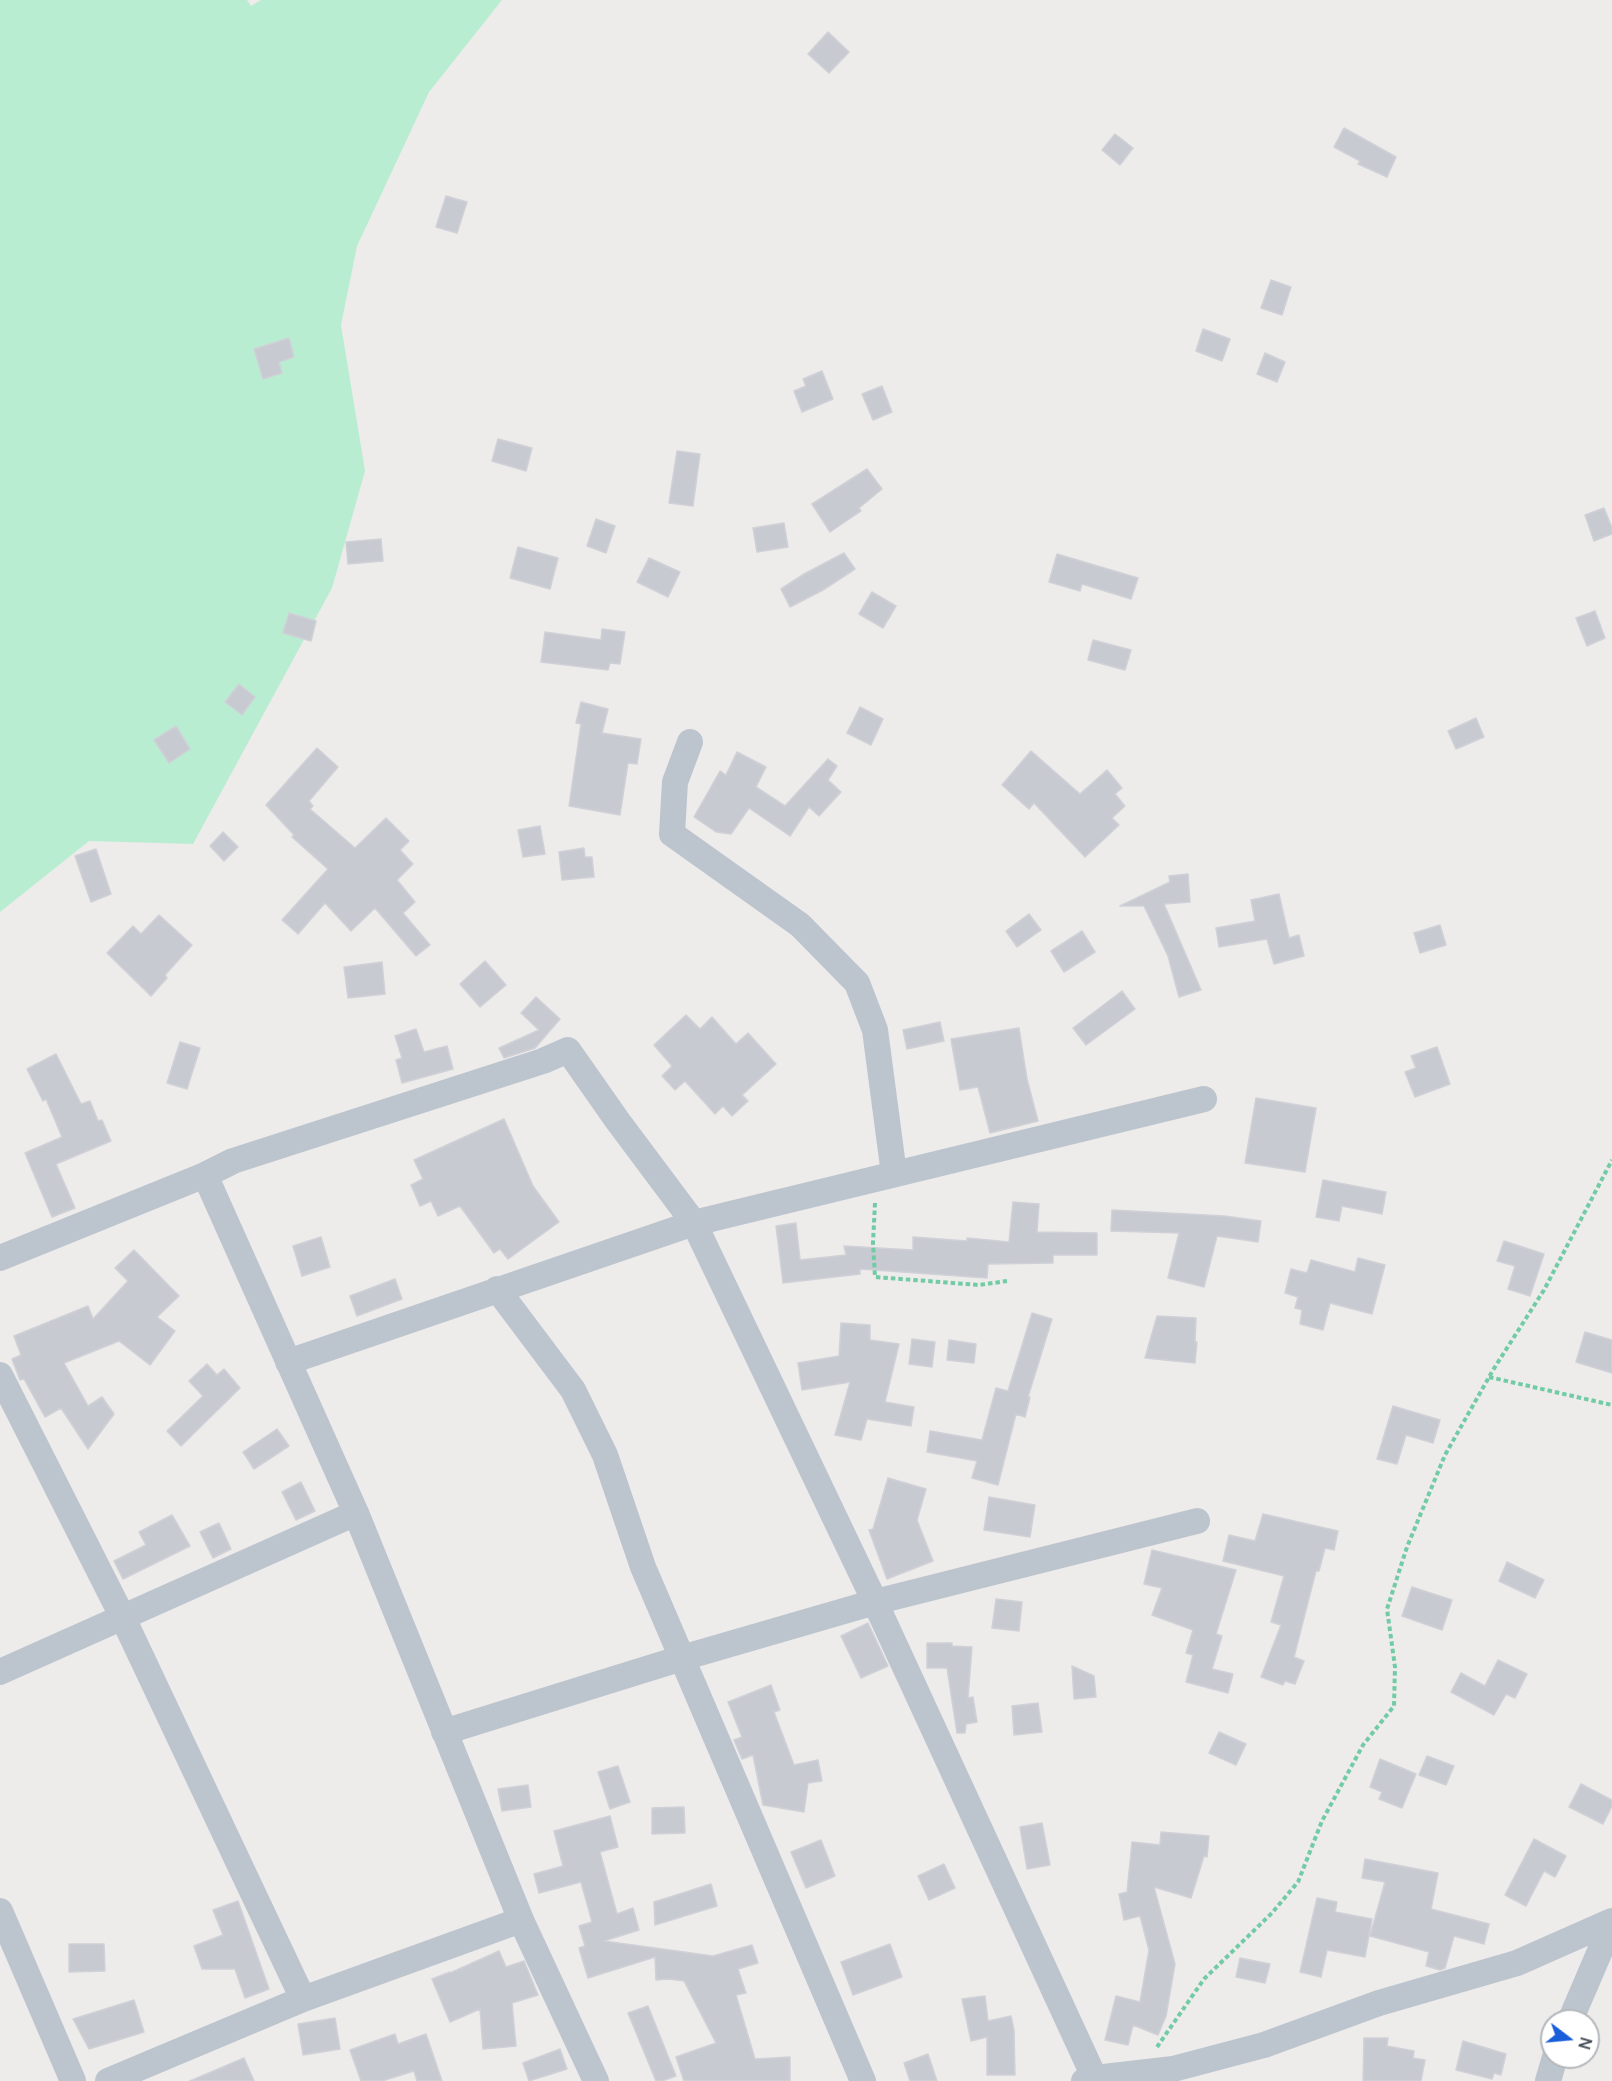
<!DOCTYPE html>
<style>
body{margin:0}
#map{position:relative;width:1612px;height:2081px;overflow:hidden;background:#eeebeb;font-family:Manrope,sans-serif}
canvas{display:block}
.north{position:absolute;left:1540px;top:2009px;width:60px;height:60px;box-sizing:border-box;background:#fff;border:2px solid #b4b8bc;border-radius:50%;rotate:106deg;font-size:16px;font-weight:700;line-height:24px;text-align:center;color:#444d58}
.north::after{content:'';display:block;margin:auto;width:21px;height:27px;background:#1a5eda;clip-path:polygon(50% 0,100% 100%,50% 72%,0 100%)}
</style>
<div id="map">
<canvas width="1612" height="2081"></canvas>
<div class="north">N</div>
</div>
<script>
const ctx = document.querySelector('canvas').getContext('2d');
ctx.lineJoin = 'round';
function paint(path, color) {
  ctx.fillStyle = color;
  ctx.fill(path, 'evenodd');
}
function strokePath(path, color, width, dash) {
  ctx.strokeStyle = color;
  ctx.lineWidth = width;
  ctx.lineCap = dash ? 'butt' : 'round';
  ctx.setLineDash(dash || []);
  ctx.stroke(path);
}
paint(new Path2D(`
 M 0,0 L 247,0 L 251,6 L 261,0 L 502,0 L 429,92 L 357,246 L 341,325 L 365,471 L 332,588 L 193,844 L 89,841 L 0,912 Z`), '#b8edd1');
const building = new Path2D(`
 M 828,32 L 849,52 L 829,73 L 808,54 Z
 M 1344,128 L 1396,157 L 1387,177 L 1358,164 L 1360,161 L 1334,147 Z
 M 1115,134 L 1133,148 L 1120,165 L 1102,150 Z
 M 446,196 L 467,202 L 457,233 L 436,227 Z
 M 1271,280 L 1291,287 L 1282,315 L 1261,308 Z
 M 1203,329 L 1230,339 L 1222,361 L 1196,351 Z
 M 289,338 L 294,357 L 279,362 L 282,373 L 263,379 L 254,349 Z
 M 1265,353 L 1285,362 L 1277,382 L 1257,374 Z
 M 822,371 L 833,399 L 802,412 L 794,391 L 806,386 L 803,379 Z
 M 882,386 L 892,412 L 873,420 L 862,394 Z
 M 498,439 L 532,448 L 526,471 L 492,461 Z
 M 677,451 L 700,454 L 693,506 L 669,503 Z
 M 867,469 L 882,489 L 859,508 L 861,511 L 830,532 L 812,504 Z
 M 1604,508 L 1612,528 L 1612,534 L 1594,541 L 1585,515 Z
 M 596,519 L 615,526 L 606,553 L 587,546 Z
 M 784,523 L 788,547 L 757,552 L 753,528 Z
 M 381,539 L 383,561 L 348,564 L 346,542 Z
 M 518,547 L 558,558 L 550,589 L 510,578 Z
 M 844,553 L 855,569 L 823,590 L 790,607 L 781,589 L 804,574 Z
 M 1057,554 L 1138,578 L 1131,599 L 1082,584 L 1080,591 L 1049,582 Z
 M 649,558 L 680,572 L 668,597 L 637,582 Z
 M 872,592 L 896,606 L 883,628 L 859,614 Z
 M 1595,611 L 1605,638 L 1587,646 L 1576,618 Z
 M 289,613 L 316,621 L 311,641 L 283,633 Z
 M 602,629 L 625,632 L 620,664 L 610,663 L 608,670 L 541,662 L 545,632 L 601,640 Z
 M 1093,640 L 1131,650 L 1125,670 L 1088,660 Z
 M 239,684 L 255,697 L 242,715 L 225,702 Z
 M 581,702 L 608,709 L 602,733 L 641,739 L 637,764 L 628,763 L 620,815 L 569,806 L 581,724 L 576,723 Z
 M 860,707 L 883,719 L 871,745 L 847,733 Z
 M 1476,718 L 1484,737 L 1456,749 L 1448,731 Z
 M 176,726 L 190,749 L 169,763 L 154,740 Z
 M 317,748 L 338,767 L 309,801 L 313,806 L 310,809 L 355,848 L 386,818 L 409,841 L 400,850 L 413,864 L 397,880 L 415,902 L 403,913 L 430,945 L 416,956 L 375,908 L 351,931 L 325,903 L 298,934 L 282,920 L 328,869 L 292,837 L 294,835 L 266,805 Z
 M 1031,751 L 1080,794 L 1107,770 L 1122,788 L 1115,794 L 1125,806 L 1112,818 L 1119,825 L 1085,857 L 1034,803 L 1029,809 L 1002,785 Z
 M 737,752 L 766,767 L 756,787 L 785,806 L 828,759 L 837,766 L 828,780 L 841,792 L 819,816 L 809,807 L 790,836 L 749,808 L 731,834 L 716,832 L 694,817 L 720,771 L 726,775 Z
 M 540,826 L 545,854 L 523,857 L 518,830 Z
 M 223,832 L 238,847 L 224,861 L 210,846 Z
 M 584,848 L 585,857 L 592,857 L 594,877 L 562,880 L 559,852 Z
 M 96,849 L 111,894 L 91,902 L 75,856 Z
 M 1188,874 L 1190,902 L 1164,904 L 1201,990 L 1179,997 L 1168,956 L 1144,906 L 1120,906 L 1170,882 L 1169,876 Z
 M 1279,894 L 1289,938 L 1299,935 L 1304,956 L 1274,964 L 1267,939 L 1219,947 L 1216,928 L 1255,921 L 1251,900 Z
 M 1029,914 L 1041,930 L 1017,947 L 1006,931 Z
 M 159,915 L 192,945 L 165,975 L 167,978 L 151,996 L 107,953 L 133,926 L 141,934 Z
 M 1440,925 L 1446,945 L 1420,953 L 1414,933 Z
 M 1082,931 L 1095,952 L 1064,972 L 1051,951 Z
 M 485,961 L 506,985 L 480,1007 L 460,984 Z
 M 382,962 L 385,994 L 348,998 L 344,967 Z
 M 1122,991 L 1135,1009 L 1086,1045 L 1073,1028 Z
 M 536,997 L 560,1019 L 535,1048 L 504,1058 L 499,1048 L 539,1030 L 521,1013 Z
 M 686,1015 L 700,1029 L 712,1017 L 736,1044 L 748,1033 L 776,1064 L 742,1095 L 748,1101 L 732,1116 L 723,1106 L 715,1114 L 685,1081 L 675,1090 L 662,1076 L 672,1066 L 654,1045 Z
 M 940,1022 L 944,1041 L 907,1049 L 903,1030 Z
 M 1019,1028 L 1027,1079 L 1038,1121 L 990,1133 L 978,1087 L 960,1090 L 951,1039 Z
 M 416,1029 L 424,1052 L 447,1046 L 453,1069 L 402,1083 L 396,1060 L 402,1058 L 395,1036 Z
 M 180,1042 L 200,1048 L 187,1089 L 167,1083 Z
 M 1437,1047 L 1450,1084 L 1415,1097 L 1405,1072 L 1416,1068 L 1411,1056 Z
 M 56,1054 L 81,1104 L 90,1101 L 98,1121 L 102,1120 L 111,1141 L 56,1164 L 75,1208 L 52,1217 L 25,1153 L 62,1137 L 46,1099 L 43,1101 L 27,1069 Z
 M 1256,1098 L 1316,1108 L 1305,1172 L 1245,1163 Z
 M 504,1119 L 533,1186 L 559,1222 L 508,1259 L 500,1249 L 494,1253 L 460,1206 L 438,1216 L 431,1201 L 420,1206 L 411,1185 L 423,1179 L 414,1160 Z
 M 1323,1180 L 1386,1192 L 1382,1214 L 1342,1206 L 1339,1221 L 1316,1217 Z
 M 1013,1202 L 1039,1204 L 1037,1232 L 1097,1233 L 1097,1255 L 1053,1255 L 1053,1263 L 988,1264 L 987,1278 L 860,1269 L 860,1274 L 783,1283 L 776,1226 L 796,1223 L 800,1260 L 846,1255 L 844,1246 L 913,1250 L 913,1237 L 967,1241 L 967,1238 L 1009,1242 Z
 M 1112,1210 L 1224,1216 L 1261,1221 L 1258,1242 L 1217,1236 L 1204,1287 L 1168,1278 L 1179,1233 L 1111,1231 Z
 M 321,1237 L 330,1267 L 302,1276 L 293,1246 Z
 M 1504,1241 L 1544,1254 L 1530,1296 L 1508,1289 L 1515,1266 L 1497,1261 Z
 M 134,1250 L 179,1296 L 157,1317 L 175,1331 L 150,1365 L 119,1341 L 64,1363 L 88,1406 L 102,1397 L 114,1414 L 88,1449 L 61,1408 L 45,1417 L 24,1379 L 20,1380 L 12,1359 L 21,1355 L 14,1336 L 88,1306 L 93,1319 L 128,1281 L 115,1268 Z
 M 1358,1258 L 1385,1265 L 1372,1314 L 1330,1303 L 1323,1330 L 1300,1324 L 1302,1310 L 1295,1308 L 1298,1297 L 1285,1293 L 1291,1269 L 1307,1273 L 1311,1260 L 1355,1272 Z
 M 395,1279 L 402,1299 L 357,1316 L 350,1296 Z
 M 1032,1313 L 1052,1319 L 1028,1397 L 1030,1397 L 1025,1417 L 1016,1414 L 998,1485 L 972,1478 L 977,1461 L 927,1452 L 930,1431 L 982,1440 L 996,1388 L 1008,1391 Z
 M 1157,1316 L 1196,1318 L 1195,1342 L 1197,1342 L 1195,1363 L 1145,1358 Z
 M 841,1323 L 870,1325 L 870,1340 L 899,1344 L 885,1402 L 914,1407 L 911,1426 L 867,1419 L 861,1440 L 835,1435 L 850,1382 L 802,1390 L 798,1363 L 839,1356 Z
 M 1585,1332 L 1612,1340 L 1612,1373 L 1576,1362 Z
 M 912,1339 L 935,1342 L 932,1367 L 909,1364 Z
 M 949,1340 L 976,1344 L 974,1363 L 947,1360 Z
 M 207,1364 L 217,1375 L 224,1369 L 240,1388 L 181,1446 L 167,1431 L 203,1396 L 189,1381 Z
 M 1393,1406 L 1440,1420 L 1433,1443 L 1406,1435 L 1397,1464 L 1377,1459 Z
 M 277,1429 L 289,1446 L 254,1469 L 243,1452 Z
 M 888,1478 L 926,1489 L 917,1520 L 933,1561 L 887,1579 L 869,1530 L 873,1529 Z
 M 301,1482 L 315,1511 L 296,1520 L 282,1492 Z
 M 989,1497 L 1035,1505 L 1030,1537 L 984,1530 Z
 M 1263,1514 L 1338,1531 L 1334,1550 L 1325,1548 L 1319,1571 L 1316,1571 L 1294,1657 L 1304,1661 L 1295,1684 L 1285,1681 L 1283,1685 L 1261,1677 L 1281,1625 L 1271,1622 L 1284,1576 L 1223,1561 L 1229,1535 L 1255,1541 Z
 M 172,1515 L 190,1546 L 123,1579 L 114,1561 L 146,1545 L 139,1532 Z
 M 219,1523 L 231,1549 L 213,1558 L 200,1532 Z
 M 1152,1550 L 1236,1570 L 1216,1634 L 1222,1636 L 1212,1669 L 1233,1674 L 1228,1693 L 1186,1682 L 1193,1655 L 1186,1653 L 1193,1630 L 1152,1615 L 1162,1588 L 1144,1584 Z
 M 1507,1562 L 1544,1580 L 1535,1598 L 1499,1581 Z
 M 1412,1587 L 1452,1600 L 1442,1630 L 1402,1616 Z
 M 996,1599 L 1022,1602 L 1019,1631 L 992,1628 Z
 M 868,1623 L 888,1666 L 861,1678 L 841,1636 Z
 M 927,1643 L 952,1643 L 952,1646 L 972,1647 L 968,1698 L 973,1697 L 977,1722 L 966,1724 L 965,1733 L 957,1733 L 947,1668 L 927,1668 Z
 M 1498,1660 L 1527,1674 L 1515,1698 L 1506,1694 L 1494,1715 L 1451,1692 L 1461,1673 L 1485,1686 Z
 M 1072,1666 L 1094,1676 L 1096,1697 L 1074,1699 Z
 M 771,1685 L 780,1710 L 774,1712 L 794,1765 L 818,1760 L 822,1781 L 808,1783 L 804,1812 L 763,1805 L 753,1755 L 742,1759 L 734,1740 L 742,1737 L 728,1702 Z
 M 1038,1703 L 1042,1732 L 1014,1735 L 1012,1706 Z
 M 1219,1732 L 1246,1744 L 1236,1765 L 1209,1753 Z
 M 1427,1756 L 1454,1766 L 1446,1785 L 1419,1775 Z
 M 1380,1759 L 1416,1774 L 1402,1808 L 1379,1799 L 1382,1792 L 1370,1787 Z
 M 618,1766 L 630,1802 L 610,1809 L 598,1772 Z
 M 1581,1784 L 1612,1800 L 1612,1806 L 1603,1824 L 1569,1807 Z
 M 528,1785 L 531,1807 L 502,1811 L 498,1789 Z
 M 684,1807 L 685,1833 L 652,1834 L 652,1808 Z
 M 610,1816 L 618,1847 L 600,1852 L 617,1914 L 633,1908 L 639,1930 L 604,1941 L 713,1956 L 752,1945 L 758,1963 L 738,1969 L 746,1993 L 736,1995 L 755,2059 L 790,2057 L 790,2081 L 684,2081 L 676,2057 L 716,2043 L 684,1981 L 669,1979 L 656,1980 L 655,1957 L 588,1978 L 579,1948 L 585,1946 L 579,1926 L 592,1922 L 581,1882 L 539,1893 L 534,1874 L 563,1866 L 554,1831 Z
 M 1042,1823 L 1050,1865 L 1027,1869 L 1020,1827 Z
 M 1161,1832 L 1209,1836 L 1207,1857 L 1204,1856 L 1191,1898 L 1154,1887 L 1175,1964 L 1166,2016 L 1158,2035 L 1133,2025 L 1128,2045 L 1105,2040 L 1116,1996 L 1140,2002 L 1149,1950 L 1140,1916 L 1124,1920 L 1119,1894 L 1127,1892 L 1132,1842 L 1160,1845 Z
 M 1534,1839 L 1566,1856 L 1555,1877 L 1544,1871 L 1526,1906 L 1505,1895 Z
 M 821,1840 L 835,1876 L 806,1888 L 791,1852 Z
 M 1365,1859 L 1438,1873 L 1431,1909 L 1489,1924 L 1484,1944 L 1454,1936 L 1445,1968 L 1440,1970 L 1426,1966 L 1429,1952 L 1370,1936 L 1385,1882 L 1362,1878 Z
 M 944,1864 L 955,1888 L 929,1900 L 918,1876 Z
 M 711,1884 L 717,1906 L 655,1925 L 654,1902 Z
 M 1317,1898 L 1337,1902 L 1335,1912 L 1372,1919 L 1365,1957 L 1327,1950 L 1321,1977 L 1300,1972 Z
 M 238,1901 L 269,1989 L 245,1998 L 235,1969 L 202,1969 L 194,1946 L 223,1935 L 213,1910 Z
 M 69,1944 L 104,1944 L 105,1971 L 69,1972 Z
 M 890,1944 L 902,1977 L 853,1995 L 841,1962 Z
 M 499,1951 L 506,1967 L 524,1961 L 538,1995 L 512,2003 L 516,2046 L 483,2049 L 480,2009 L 450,2022 L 432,1979 L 450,1972 L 450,1973 Z
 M 1240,1958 L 1270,1964 L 1265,1983 L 1236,1977 Z
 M 985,1996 L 988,2021 L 1011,2016 L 1014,2030 L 1015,2075 L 987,2075 L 987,2037 L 971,2041 L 962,1999 Z
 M 134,2000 L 144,2032 L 89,2049 L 73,2019 Z
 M 648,2006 L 676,2076 L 662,2081 L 656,2081 L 628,2013 Z
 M 335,2018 L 340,2049 L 303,2055 L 298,2024 Z
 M 395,2034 L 398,2044 L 426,2034 L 442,2081 L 417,2081 L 414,2071 L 382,2081 L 361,2081 L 350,2050 Z
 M 1364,2038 L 1388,2038 L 1387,2046 L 1414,2051 L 1413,2058 L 1425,2060 L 1421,2081 L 1363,2081 Z
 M 1463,2041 L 1506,2054 L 1501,2075 L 1494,2073 L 1492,2079 L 1456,2070 Z
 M 560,2049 L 567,2069 L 529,2081 L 523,2063 Z
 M 928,2054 L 937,2081 L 910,2081 L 904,2063 Z
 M 244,2058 L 254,2081 L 190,2081 Z`);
paint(building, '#c8cad1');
strokePath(building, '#cfd1d7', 1.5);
strokePath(new Path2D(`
 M 875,1203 L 873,1243 L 875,1277 L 979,1285 L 1007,1281
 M 1489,1377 L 1612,1405
 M 1157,2047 L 1204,1979 L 1272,1913 L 1298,1882 L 1322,1821 L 1363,1745 L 1394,1706 L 1395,1667 L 1387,1609 L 1407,1547 L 1445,1455 L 1493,1370 L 1544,1290 L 1612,1160`), '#71cba5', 4, [4.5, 3]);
strokePath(new Path2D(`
 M 690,742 L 675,782 L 672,834 L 800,925 L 857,983 L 875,1030 L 894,1174
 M 0,1258 L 205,1175
 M 497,1289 L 573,1390 L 605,1455 L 643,1567 L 863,2081
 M 288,1362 L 694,1223 L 1204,1099
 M 0,1375 L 123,1618 L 303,1999
 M 0,1672 L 356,1513
 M 444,1732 L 682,1658 L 875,1602 L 1197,1521
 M 0,1911 L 73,2081
 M 1570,2021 L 1612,1923
 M 108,2081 L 303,1999 L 521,1920
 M 596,2081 L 521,1920 L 356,1513 L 205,1175 L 233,1161 L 543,1061 L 568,1050 L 617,1120 L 694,1223 L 875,1602 L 1096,2081
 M 1084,2081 L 1095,2078 L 1173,2069 L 1264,2045 L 1379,2003 L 1517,1963 L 1612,1921
 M 1548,2081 L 1555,2057`), '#bcc5ce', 26);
</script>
